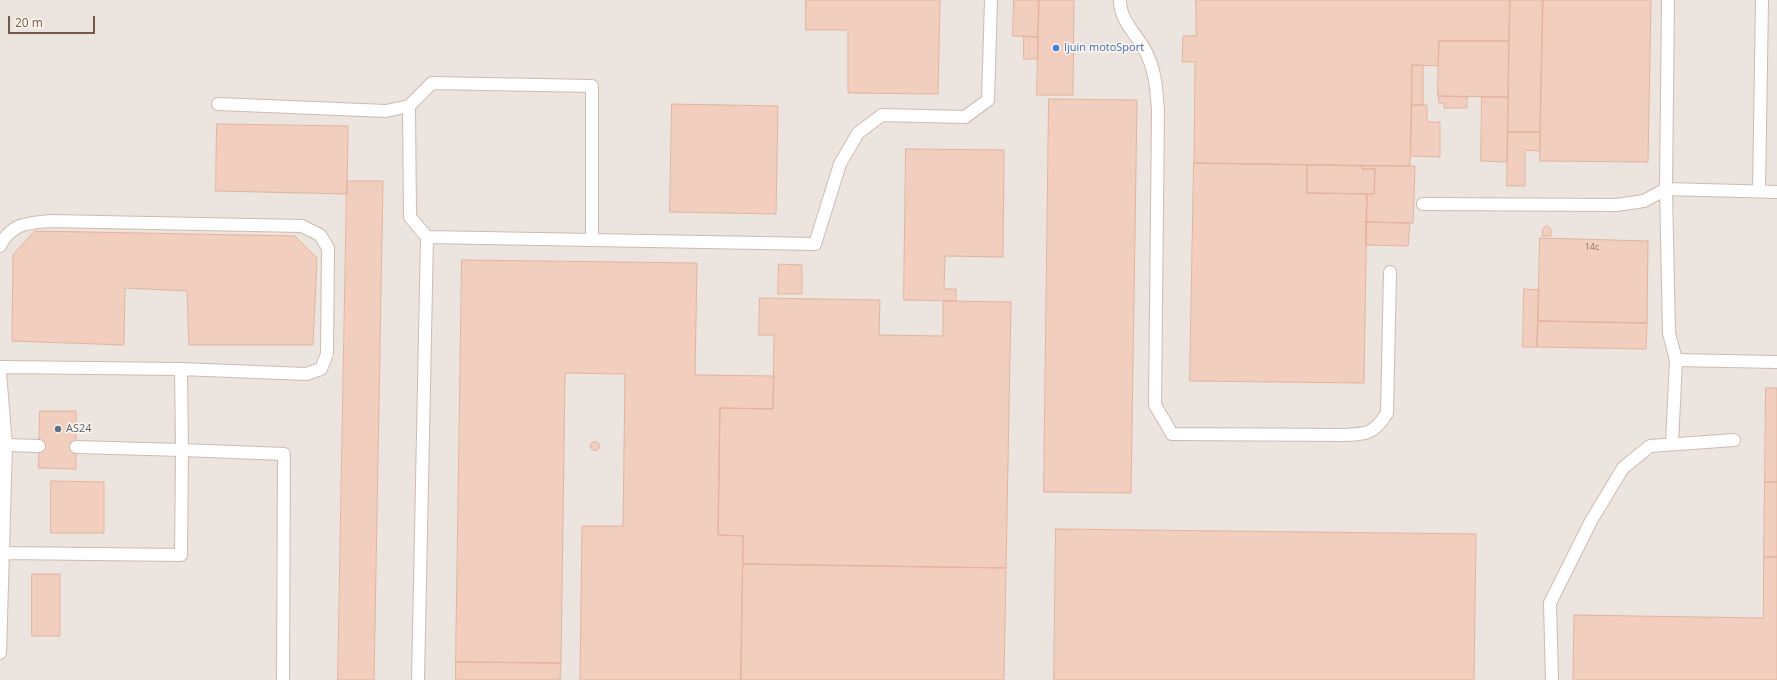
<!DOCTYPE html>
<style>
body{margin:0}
#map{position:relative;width:1777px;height:680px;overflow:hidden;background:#fcf1e5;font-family:"Open Sans",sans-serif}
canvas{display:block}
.scale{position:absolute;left:8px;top:16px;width:87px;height:18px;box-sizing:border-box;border:2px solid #75564b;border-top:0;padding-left:5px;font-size:12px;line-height:14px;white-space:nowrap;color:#75564b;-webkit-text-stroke:3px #fff6ec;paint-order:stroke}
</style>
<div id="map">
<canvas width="1777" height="680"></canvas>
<div class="scale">20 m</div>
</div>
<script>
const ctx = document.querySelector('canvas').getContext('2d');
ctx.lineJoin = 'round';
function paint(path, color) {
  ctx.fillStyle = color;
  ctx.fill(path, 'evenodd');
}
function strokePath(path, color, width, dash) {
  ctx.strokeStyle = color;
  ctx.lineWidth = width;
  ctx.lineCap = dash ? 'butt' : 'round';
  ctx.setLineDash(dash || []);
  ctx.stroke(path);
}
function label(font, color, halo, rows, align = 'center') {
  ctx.font = font + ' "Open Sans",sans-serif';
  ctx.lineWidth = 3;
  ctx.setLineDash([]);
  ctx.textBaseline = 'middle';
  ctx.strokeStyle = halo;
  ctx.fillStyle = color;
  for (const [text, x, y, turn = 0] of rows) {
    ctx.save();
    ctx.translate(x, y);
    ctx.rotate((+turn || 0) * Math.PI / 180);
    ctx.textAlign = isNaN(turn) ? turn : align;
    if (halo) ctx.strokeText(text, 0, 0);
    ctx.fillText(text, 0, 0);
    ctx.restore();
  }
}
paint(new Path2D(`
 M 0,0 L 1777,0 L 1777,680 L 0,680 Z`), '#ece4df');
const building = new Path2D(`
 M 806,0 L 940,0 L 938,94 L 848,93 L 848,30 L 806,30 Z
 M 1014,0 L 1039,0 L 1038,37 L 1013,36 Z
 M 1039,0 L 1074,0 L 1073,95 L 1037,95 Z
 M 1196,0 L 1510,0 L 1509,41 L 1439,41 L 1438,66 L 1412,65 L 1410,166 L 1194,163 L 1195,62 L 1182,62 L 1183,36 L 1196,36 Z
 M 1510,0 L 1543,0 L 1540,132 L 1508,132 Z
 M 1543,0 L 1651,0 L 1648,162 L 1540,161 Z
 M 1024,36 L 1038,37 L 1038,59 L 1024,59 Z
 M 1439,41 L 1509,41 L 1508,97 L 1438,96 Z
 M 1412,65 L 1423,65 L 1423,105 L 1412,105 Z
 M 1439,96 L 1467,97 L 1467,108 L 1444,108 L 1444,103 L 1439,103 Z
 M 1482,97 L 1508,97 L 1507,162 L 1481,161 Z
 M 1049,99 L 1137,100 L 1131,493 L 1044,492 Z
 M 672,104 L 778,106 L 776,214 L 670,212 Z
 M 1412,105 L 1427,105 L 1427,122 L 1440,122 L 1440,157 L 1411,156 Z
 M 217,124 L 348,126 L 347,194 L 216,191 Z
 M 1508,132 L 1540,132 L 1540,151 L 1525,150 L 1525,186 L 1507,186 Z
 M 906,149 L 1004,150 L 1003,257 L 945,256 L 944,289 L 956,289 L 956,301 L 904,300 Z
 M 1194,163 L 1307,165 L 1307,193 L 1367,194 L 1364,383 L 1190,381 Z
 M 1307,165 L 1362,166 L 1362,169 L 1375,169 L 1374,194 L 1307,193 Z
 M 1362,166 L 1415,166 L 1413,223 L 1366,222 L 1367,194 L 1374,194 L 1375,169 L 1362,169 Z
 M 347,181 L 383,181 L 374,680 L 338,680 Z
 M 1366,222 L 1410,223 L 1408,246 L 1366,245 Z
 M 1547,226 L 1551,229 L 1551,236 L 1542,236 L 1543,229 Z
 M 35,231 L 295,236 L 317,258 L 313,345 L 189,345 L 187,291 L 125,288 L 124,345 L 12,341 L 13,255 Z
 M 1540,238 L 1648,241 L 1647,323 L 1538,321 Z
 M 462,260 L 697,263 L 695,375 L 774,376 L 773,409 L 720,408 L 718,535 L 743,536 L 741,680 L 580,680 L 582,526 L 623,526 L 625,374 L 565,373 L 561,663 L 456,662 Z
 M 779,264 L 802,265 L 802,294 L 778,294 Z
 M 1524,289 L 1539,290 L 1537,347 L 1523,347 Z
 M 760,298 L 880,300 L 879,335 L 943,336 L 943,301 L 1011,302 L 1006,568 L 743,564 L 743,536 L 718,535 L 720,408 L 773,409 L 774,335 L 759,335 Z
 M 1538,321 L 1647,323 L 1646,349 L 1537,347 Z
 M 1766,388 L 1777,388 L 1777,482 L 1765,482 Z
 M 40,411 L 76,411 L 76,469 L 39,468 Z
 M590.5 446a4.5 4.5 0 1 1 9 0a4.5 4.5 0 1 1-9 0Z
 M 51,481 L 104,482 L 104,533 L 51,533 Z
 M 1765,482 L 1777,482 L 1777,557 L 1764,557 Z
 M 1056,529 L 1476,534 L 1474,680 L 1054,680 Z
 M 1764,557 L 1777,557 L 1777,680 L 1573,680 L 1574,615 L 1763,618 Z
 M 743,564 L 1006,568 L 1004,680 L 741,680 Z
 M 32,574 L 60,574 L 60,636 L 32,636 Z
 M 456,662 L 561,663 L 560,680 L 456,680 Z`);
paint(building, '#f1cebd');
strokePath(building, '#e3b39e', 1);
const lane = new Path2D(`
 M 1120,0 C 1120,22 1137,34 1146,52 C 1156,73 1156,87 1158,110 L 1155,405 L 1172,434 L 1344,435 C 1367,434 1374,434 1387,413 L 1390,272
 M 1668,0 L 1666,189 L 1669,333 L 1676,360 L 1777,362
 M 218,104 L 386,111 L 409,106 L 432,83 L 592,86 L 592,240
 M 409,106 L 410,217 L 427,237
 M 1759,191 L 1762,0
 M 1423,204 L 1616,205 L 1644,201 L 1666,189 L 1777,192
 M 0,246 C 11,223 28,223 50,221 L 302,226 L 320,235 L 328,248 L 327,354 L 321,369 L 306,374 L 181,369 L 0,367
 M 181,369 L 182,450 L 284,454 L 283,680
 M 0,373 L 6,445 L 0,653
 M 1672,444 L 1676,360
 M 6,445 L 39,446
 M 3,553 L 181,555 L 182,450 L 76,447
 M 418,680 L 427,237 L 815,244 L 840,164 L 858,133 L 882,115 L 965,117 L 988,100 L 991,0
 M 1552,680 L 1550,603 L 1591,521 L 1623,468 L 1650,446 L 1734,440`);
strokePath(lane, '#cfbaaf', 14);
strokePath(lane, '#fff', 12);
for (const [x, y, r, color] of [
 [1056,48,4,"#3f7fe0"],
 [58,429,4,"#5c6f8a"]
]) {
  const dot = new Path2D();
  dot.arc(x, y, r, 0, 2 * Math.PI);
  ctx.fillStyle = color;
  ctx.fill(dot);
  strokePath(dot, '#fff6ec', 1.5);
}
label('9px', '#947468', null, [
 ["14c",1592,247]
]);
label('11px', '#366cbe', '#fff6ec', [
 ["Ijuin motoSport",1064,48]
], 'left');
label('11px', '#4e5e75', '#fff6ec', [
 ["AS24",66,429]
], 'left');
</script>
